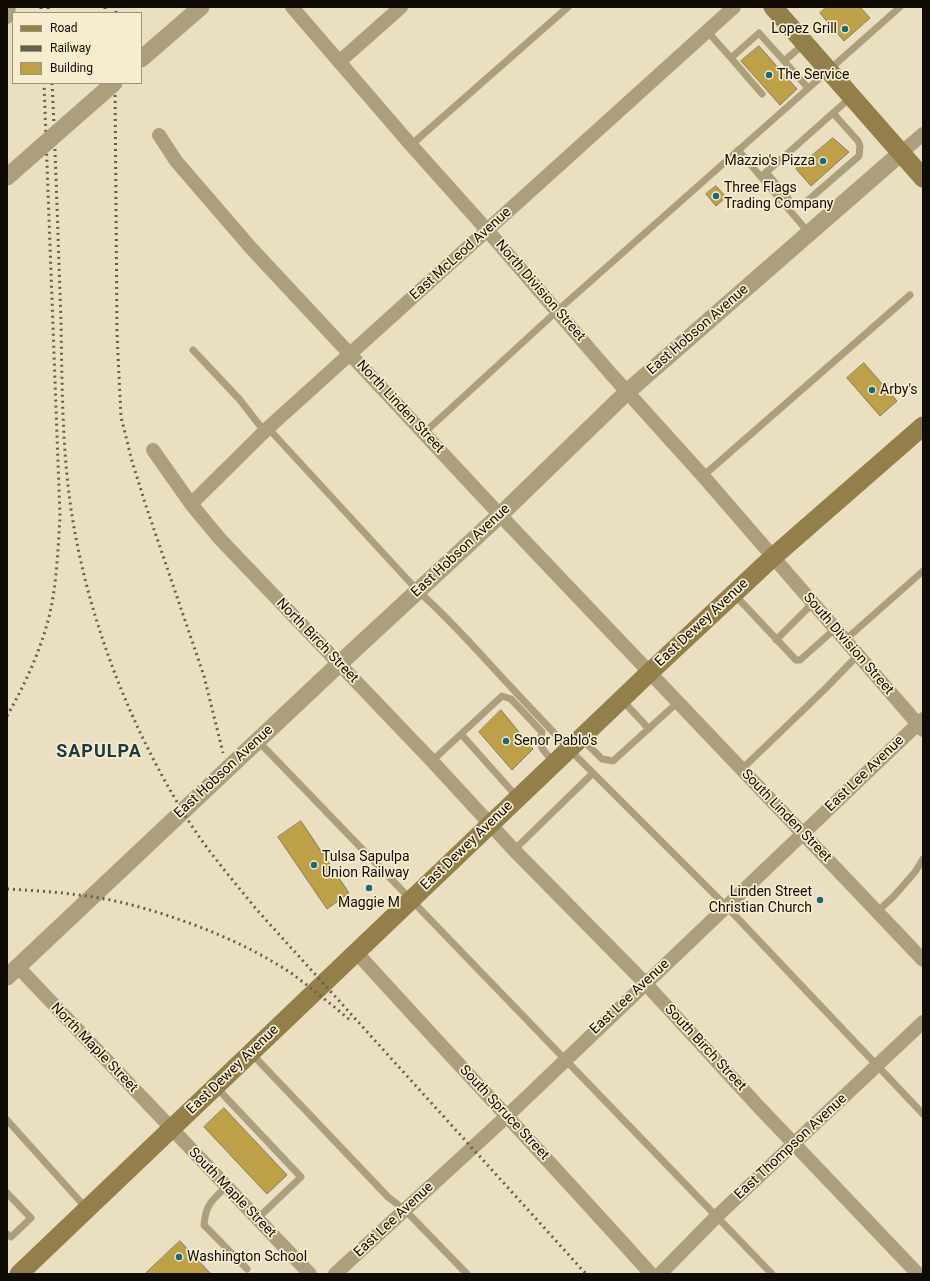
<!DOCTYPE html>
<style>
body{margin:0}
#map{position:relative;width:930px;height:1281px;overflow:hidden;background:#eadfc0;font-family:Roboto,sans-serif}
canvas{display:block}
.frame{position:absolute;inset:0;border:8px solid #100c03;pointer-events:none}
.legend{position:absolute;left:12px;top:12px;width:130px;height:72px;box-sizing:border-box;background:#f7eccd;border:1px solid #9b927c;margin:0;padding:5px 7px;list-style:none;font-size:12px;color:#100c03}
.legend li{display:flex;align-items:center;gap:8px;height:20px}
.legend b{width:20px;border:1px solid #9b927c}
</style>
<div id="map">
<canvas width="930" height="1281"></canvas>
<div class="frame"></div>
<ul class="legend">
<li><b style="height:5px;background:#927f49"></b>Road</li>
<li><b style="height:5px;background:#665f4e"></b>Railway</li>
<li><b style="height:11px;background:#bda047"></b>Building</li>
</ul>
</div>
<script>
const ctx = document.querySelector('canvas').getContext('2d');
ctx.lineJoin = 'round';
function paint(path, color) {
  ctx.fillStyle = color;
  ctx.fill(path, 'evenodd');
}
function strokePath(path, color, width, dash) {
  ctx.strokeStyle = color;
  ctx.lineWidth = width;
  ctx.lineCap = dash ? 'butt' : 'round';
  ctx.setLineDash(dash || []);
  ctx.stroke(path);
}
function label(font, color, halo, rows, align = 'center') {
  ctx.font = font + ' Roboto,sans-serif';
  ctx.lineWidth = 3.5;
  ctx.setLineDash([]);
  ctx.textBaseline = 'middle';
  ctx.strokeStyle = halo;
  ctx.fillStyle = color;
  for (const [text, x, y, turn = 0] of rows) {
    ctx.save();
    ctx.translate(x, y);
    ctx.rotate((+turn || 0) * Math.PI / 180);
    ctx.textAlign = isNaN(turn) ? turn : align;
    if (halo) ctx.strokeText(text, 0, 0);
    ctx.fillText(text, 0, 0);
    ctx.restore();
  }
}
const building = new Path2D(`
 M 827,7 L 860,7 L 870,18 L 844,41 L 820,13 Z
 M 759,46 L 797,89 L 780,105 L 741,61 Z
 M 833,138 L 849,152 L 811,186 L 796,169 Z
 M 716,186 L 726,197 L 716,206 L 706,194 Z
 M 864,363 L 897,401 L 880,416 L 847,378 Z
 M 501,710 L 533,749 L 512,770 L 479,732 Z
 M 301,821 L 349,893 L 327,909 L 278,837 Z
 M 224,1108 L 287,1175 L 267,1194 L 204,1127 Z
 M 180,1241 L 211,1274 L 145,1274 Z`);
paint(building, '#bda047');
strokePath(building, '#877c60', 1);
strokePath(new Path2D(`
 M 707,31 L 731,58 L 759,33 L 784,61 L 804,44
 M 731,58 L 762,94
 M 784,61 L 808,88
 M 411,145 L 568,7
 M 738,150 L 809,233
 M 766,172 L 792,203 C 797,205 801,204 806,202 L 859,156 L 860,146 L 858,141 L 833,113
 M 761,177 L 851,97
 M 193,350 L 240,400 L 264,431
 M 268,428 L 418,591 C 451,620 480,654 511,687 C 530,708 550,728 569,749 L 726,906 L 923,1114
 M 424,433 L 557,311 L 900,7
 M 703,476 L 910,295
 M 734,594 L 796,660 L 800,660 L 835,629
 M 776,640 L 813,603
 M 845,640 L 923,571
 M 622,700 L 649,729
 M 461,734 L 518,798
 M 581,738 L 602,759 L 613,761 L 678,702
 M 258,741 L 772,1274
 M 432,761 L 502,696 L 511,699 L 542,732 C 537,748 545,752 555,763
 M 742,769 L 826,688 L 858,655
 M 514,850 L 593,773
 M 877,912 L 894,896 L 915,872 L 923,859
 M 252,1054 L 388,1197 L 405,1210 L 467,1274
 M 216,1087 L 301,1177 L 257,1219
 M 7,1120 L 87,1209
 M 226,1187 C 212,1201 206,1203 204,1225 L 247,1269
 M 7,1193 L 31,1218 L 11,1237 L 7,1234`), '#ab9f7c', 7);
strokePath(new Path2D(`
 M 292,7 L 411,145 L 487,230 L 611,374 L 703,476 L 923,730
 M 7,17 L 9,7
 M 339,62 L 401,7
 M 159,135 L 176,161 L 251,248 L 500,515 L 923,960
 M 901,153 L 923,134
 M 153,450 L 191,504 L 220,539 L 432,761 L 514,850 L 645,983 L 757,1105 L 918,1274
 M 191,504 L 268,428 L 734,7
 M 356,952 C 454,1060 554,1166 651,1274
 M 18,967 L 310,1274
 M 335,1274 L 506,1117 L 923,719
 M 660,1274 L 716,1217 L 923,1022`), '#ab9f7c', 14);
strokePath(new Path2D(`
 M 141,59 L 201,7
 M 7,977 L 339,664 L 500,515 L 627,392 L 901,153`), '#ab9f7c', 17);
strokePath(new Path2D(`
 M 773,7 L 923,178
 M 19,1274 L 650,672 L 773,557 L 923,426`), '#927f49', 19);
strokePath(new Path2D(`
 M 41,7 L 41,13
 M 48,7 L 49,13
 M 105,7 L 105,13
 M 116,13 L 117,7
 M 52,83 C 56,162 58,241 61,320 C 62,383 62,446 71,509 C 87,615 127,720 183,812 C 204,847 231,878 257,910 L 586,1274
 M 115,83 L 117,334 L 121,417 L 132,461 L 145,503 L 204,676 L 223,753
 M 7,716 C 25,684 40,652 49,617 C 57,584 58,549 60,516 L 44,83
 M 7,889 C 46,891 86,894 124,903 C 180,917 243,941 291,973 C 311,988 331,1004 350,1020`), '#665f4e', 3, [2, 4]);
strokePath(new Path2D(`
 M 7,177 L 114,83`), '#ab9f7c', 17);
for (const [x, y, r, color] of [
 [845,29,4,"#1e6774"],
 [769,75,4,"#1e6774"],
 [823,161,4,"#1e6774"],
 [716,196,4,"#1e6774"],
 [872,390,4,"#1e6774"],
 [506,741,4,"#1e6774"],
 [314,865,4,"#1e6774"],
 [369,888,4,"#1e6774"],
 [820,900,4,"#1e6774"],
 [179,1257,4,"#1e6774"]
]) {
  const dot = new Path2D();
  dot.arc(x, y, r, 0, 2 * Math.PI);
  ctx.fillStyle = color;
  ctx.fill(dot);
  strokePath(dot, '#f7eccd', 1.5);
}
label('14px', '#100c03', '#f7eccd', [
 ["Lopez Grill",837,29,"right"],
 ["The Service",777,75],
 ["Mazzio's Pizza",815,161,"right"],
 ["Three Flags",724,188],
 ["Trading Company",724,204],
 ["Arby's",880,390],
 ["Senor Pablo's",514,741],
 ["Tulsa Sapulpa",322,857],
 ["Union Railway",322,873],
 ["Linden Street",812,892,"right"],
 ["Christian Church",812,908,"right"],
 ["Maggie M",369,903,"center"],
 ["Washington School",187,1257]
], 'left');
label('14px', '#100c03', '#f7eccd', [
 ["East McLeod Avenue",461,254,-42],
 ["North Division Street",540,291,49],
 ["East Hobson Avenue",698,330,-41],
 ["North Linden Street",400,407,47],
 ["East Hobson Avenue",461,551,-43],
 ["East Dewey Avenue",702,623,-43],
 ["North Birch Street",317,641,46],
 ["South Division Street",848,644,49],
 ["East Hobson Avenue",224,772,-43],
 ["East Lee Avenue",865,774,-44],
 ["South Linden Street",786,816,46],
 ["East Dewey Avenue",467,846,-44],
 ["East Lee Avenue",630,997,-43],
 ["North Maple Street",94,1048,46],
 ["South Birch Street",705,1048,47],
 ["East Dewey Avenue",233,1070,-44],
 ["South Spruce Street",504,1113,47],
 ["East Thompson Avenue",791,1147,-43],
 ["South Maple Street",232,1193,46],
 ["East Lee Avenue",394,1220,-43]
]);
ctx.letterSpacing = '1px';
label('bold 18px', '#193a41', '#f7eccd', [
 ["SAPULPA",99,752]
]);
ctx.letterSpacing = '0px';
</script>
